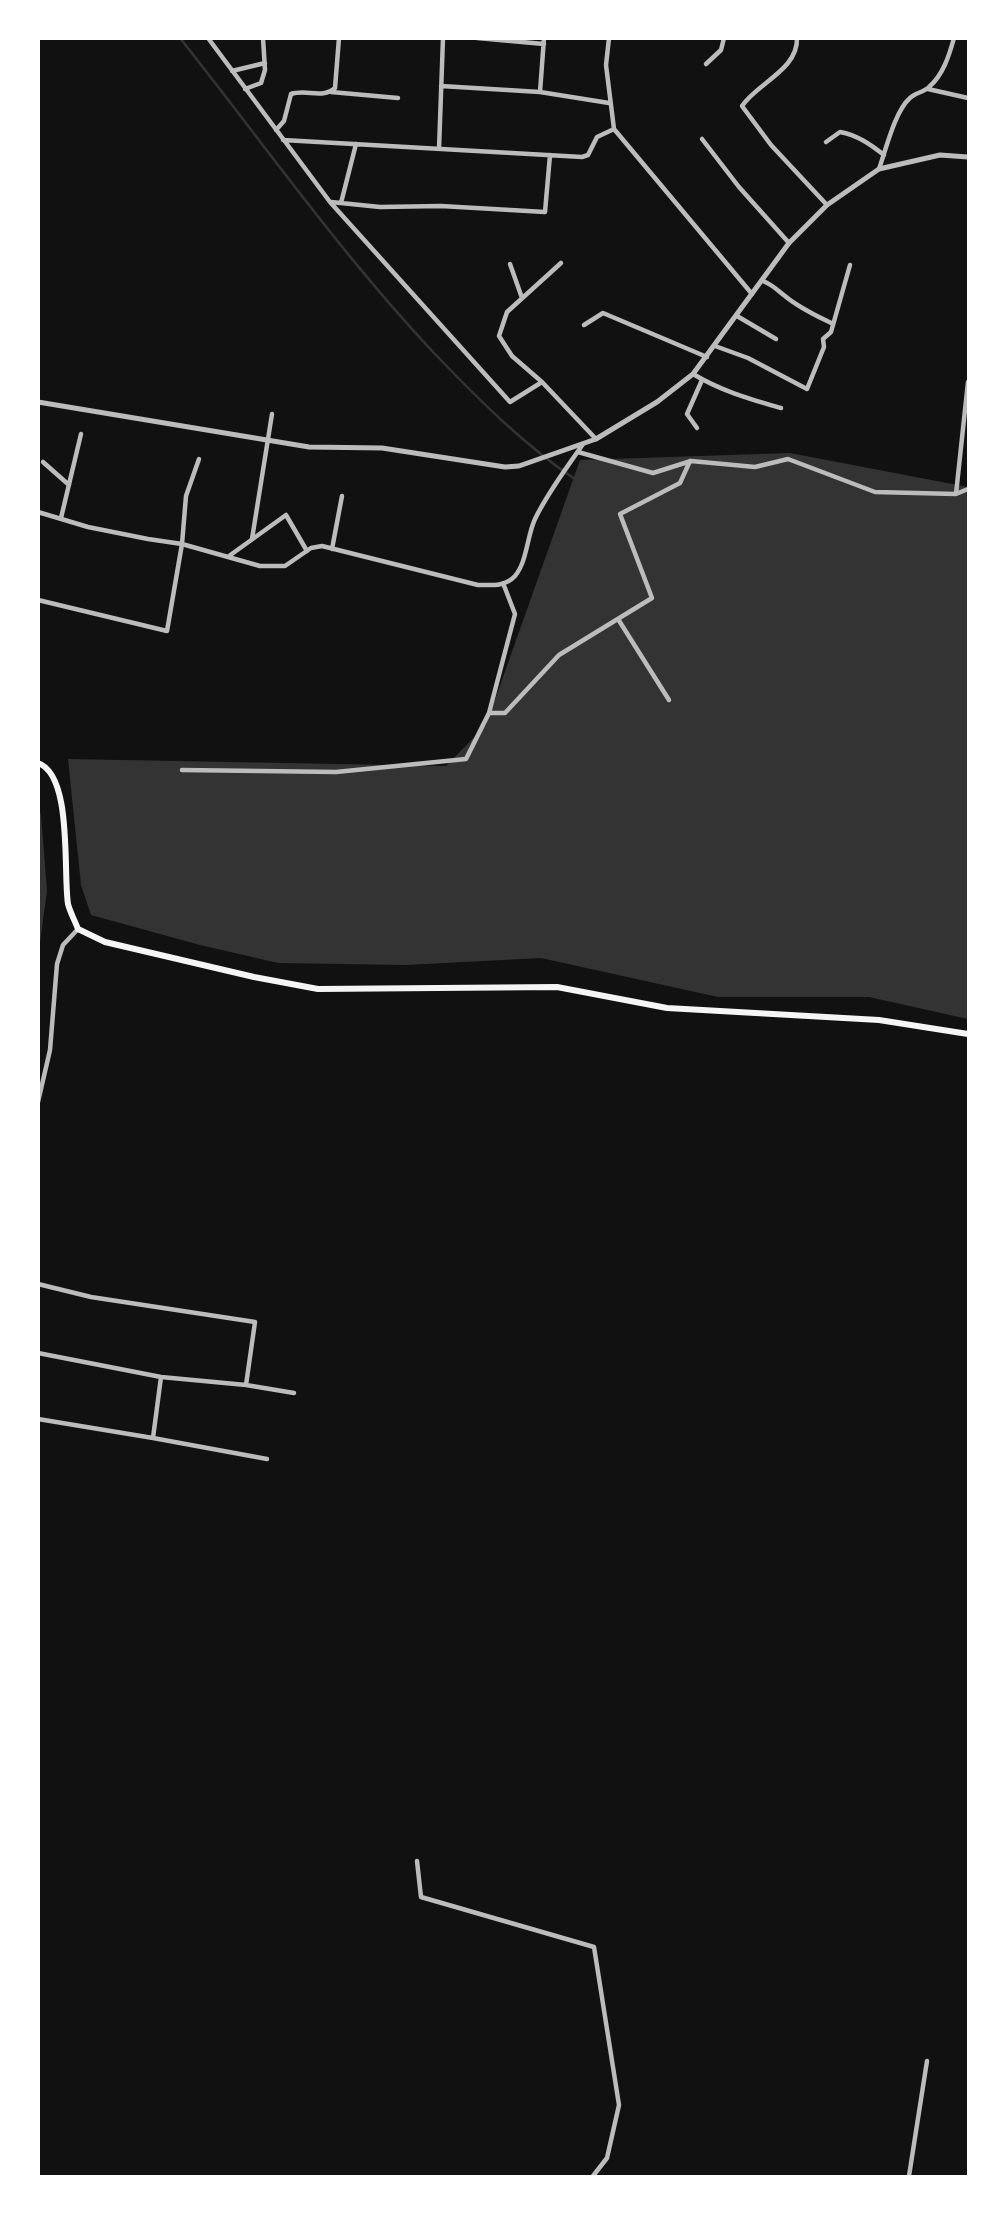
<!DOCTYPE html>
<style>
body{margin:0}
#map{position:relative;width:1007px;height:2215px;overflow:hidden;background:#111;font-family:"Roboto Condensed",sans-serif}
canvas{display:block}
.frame{position:absolute;inset:0;border:40px solid #fff;pointer-events:none}
</style>
<div id="map">
<canvas width="1007" height="2215"></canvas>
<div class="frame"></div>
</div>
<script>
const ctx = document.querySelector('canvas').getContext('2d');
ctx.lineJoin = 'round';
function paint(path, color) {
  ctx.fillStyle = color;
  ctx.fill(path, 'evenodd');
}
function strokePath(path, color, width, dash) {
  ctx.strokeStyle = color;
  ctx.lineWidth = width;
  ctx.lineCap = dash ? 'butt' : 'round';
  ctx.setLineDash(dash || []);
  ctx.stroke(path);
}
paint(new Path2D(`
 M 790,453 L 968,487 L 968,1019 L 869,997 L 718,997 L 541,958 L 406,965 L 278,963 L 200,945 L 91,915 L 81,885 L 68,759 L 446,766 L 486,725 L 580,460 Z
 M 39,808 L 41,815 L 47,891 L 39,950 Z`), '#333');
strokePath(new Path2D(`
 M 180,38 C 264,144 341,254 434,353 C 478,399 523,444 576,480`), '#333', 2.5);
strokePath(new Path2D(`
 M 208,38 L 330,202 L 510,402 L 542,382 L 596,439
 M 477,38 L 544,44
 M 609,38 L 606,65 L 614,129 L 752,294
 M 797,38 C 798,70 757,83 742,106 L 771,145 L 827,205
 M 706,64 L 721,50 L 724,38
 M 232,71 L 265,63
 M 441,86 L 540,92 L 609,103
 M 245,89 L 261,83 L 265,70 L 263,38
 M 928,89 L 968,98
 M 331,92 L 398,98
 M 540,92 L 544,38
 M 276,130 L 284,121 L 291,94 C 306,89 323,99 335,88 L 339,38
 M 702,139 L 739,187 L 789,243
 M 283,140 L 582,157 L 588,155 L 597,137 L 614,129
 M 826,142 L 840,132 C 857,135 870,144 884,155
 M 439,149 L 443,38
 M 879,169 C 886,149 895,111 910,98 C 915,93 924,92 929,87 C 943,75 949,56 954,38
 M 331,202 L 380,207 L 441,206 L 545,212 L 550,155
 M 341,203 L 356,144
 M 510,264 L 522,298
 M 763,281 C 773,285 777,290 785,296 C 799,308 817,316 833,324
 M 737,316 L 776,339
 M 584,325 L 603,313 L 707,357
 M 715,346 L 748,358 L 807,389 L 824,347 L 823,339 L 831,332 L 850,265
 M 693,374 C 721,391 750,399 781,408
 M 542,382 L 512,356 L 499,336 L 507,312 L 561,263
 M 697,428 L 687,414 L 702,380
 M 578,452 L 653,473 L 691,461 L 755,467 L 788,459 L 875,492 L 956,494 L 968,489
 M 43,462 L 69,485
 M 956,494 L 968,382
 M 38,512 L 88,527 L 148,539 L 182,544 L 260,566 L 285,566 L 311,548 L 322,546 L 478,585 C 491,585 505,587 515,576 C 527,562 527,536 535,519 C 548,492 566,469 583,444
 M 61,518 L 81,434
 M 252,539 L 272,414
 M 332,549 L 342,496
 M 229,556 L 286,515 L 307,551
 M 38,600 L 167,631 L 182,544 L 186,496 L 199,459
 M 618,619 L 669,700
 M 489,713 L 505,713 L 559,655 L 652,598 L 620,514 L 680,483 L 690,461
 M 182,770 L 336,772 L 466,759 L 489,713 L 515,614 L 503,583
 M 38,1102 L 50,1050 L 57,964 L 63,945 L 78,929
 M 38,1284 L 91,1297 L 255,1322 L 246,1385
 M 38,1353 L 161,1377 L 246,1385 L 294,1393
 M 38,1419 L 153,1438 L 267,1459
 M 153,1438 L 161,1377
 M 417,1861 L 421,1897 L 594,1947 L 619,2105 L 607,2158 L 593,2176
 M 909,2176 L 927,2061`), '#bcbcbc', 4.5);
strokePath(new Path2D(`
 M 38,402 L 309,447 L 382,448 L 505,467 L 519,466 L 596,439 L 657,402 L 693,374 L 789,243 L 827,205 L 879,169 L 940,155 L 968,157`), '#bcbcbc', 5);
strokePath(new Path2D(`
 M 38,763 C 73,775 63,873 68,904 C 70,912 75,921 78,929 L 105,942 L 254,977 L 318,989 L 557,987 L 667,1008 L 879,1020 L 968,1034`), '#f5f5f5', 6);
</script>
